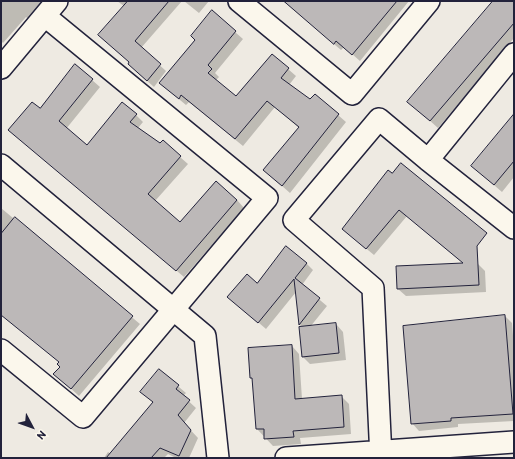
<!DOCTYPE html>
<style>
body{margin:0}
#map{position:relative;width:515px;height:459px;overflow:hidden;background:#eeeae2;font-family:Itim,sans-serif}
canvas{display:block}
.frame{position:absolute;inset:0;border:2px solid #22223b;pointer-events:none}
.north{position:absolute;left:12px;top:407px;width:40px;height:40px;-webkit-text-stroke:3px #fbf7ec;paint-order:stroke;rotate:131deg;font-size:11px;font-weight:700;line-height:16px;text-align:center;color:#22223b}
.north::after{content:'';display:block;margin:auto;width:14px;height:18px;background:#22223b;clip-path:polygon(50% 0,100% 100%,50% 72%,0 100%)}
</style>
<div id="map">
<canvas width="515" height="459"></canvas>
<div class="frame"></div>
<div class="north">N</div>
</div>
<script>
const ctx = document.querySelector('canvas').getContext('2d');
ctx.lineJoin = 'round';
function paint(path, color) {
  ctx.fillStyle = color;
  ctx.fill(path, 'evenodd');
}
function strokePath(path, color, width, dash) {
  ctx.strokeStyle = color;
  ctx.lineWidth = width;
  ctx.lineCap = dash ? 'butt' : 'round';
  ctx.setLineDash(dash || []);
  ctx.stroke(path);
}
paint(new Path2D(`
 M 1,1 L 46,1 L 32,22 L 26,17 L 3,43 L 1,41 Z
 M 117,1 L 182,1 L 141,48 L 166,71 L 154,87 L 136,71 L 130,63 L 124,6 Z
 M 184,1 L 209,1 L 199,13 Z
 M 283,1 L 409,1 L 360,61 L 344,47 L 341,50 Z
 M 494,1 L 514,1 L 514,38 L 438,128 L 409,102 Z
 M 212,12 L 243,39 L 215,73 L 219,77 L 216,80 L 236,98 L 272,55 L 296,76 L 289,85 L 310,101 L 315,95 L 346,122 L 290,193 L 264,170 L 299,128 L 275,107 L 243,146 L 189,102 L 186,105 L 168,90 Z
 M 76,66 L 100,87 L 66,129 L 87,147 L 136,115 L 143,122 L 138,128 L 180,157 L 188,164 L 155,201 L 180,223 L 237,200 L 244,208 L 184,277 L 10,130 L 40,109 Z
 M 514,115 L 514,177 L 502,192 L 480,173 Z
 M 389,171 L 474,225 L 451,253 L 407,216 L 374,255 L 351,236 Z
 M 1,208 L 140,324 L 79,396 L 55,374 L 61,367 L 60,362 L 1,314 Z
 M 306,263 L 313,270 L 302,285 L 327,306 L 310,327 L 336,324 L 343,332 L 346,360 L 310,364 L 303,357 L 302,327 L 300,325 L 296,292 L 266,329 L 229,297 Z
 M 477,263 L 485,271 L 486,292 L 406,296 L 398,289 L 397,267 Z
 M 505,316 L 512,323 L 514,348 L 514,421 L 458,424 L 458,427 L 419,431 L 412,423 Z
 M 292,346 L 299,354 L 302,399 L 341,396 L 349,404 L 351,434 L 300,438 L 301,444 L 273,446 L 257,429 L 253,380 L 251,378 Z
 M 159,370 L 186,393 L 183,396 L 196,408 L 184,423 L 198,438 L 189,458 L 176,458 L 168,454 L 164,458 L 104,458 L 108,452 L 111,454 L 154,403 L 149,399 Z`), '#0003');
const building = new Path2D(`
 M 128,1 L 169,1 L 135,41 L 161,64 L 147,81 L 128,64 L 129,62 L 98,35 Z
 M 284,1 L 397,1 L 352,55 L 336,41 L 334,44 Z
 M 493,1 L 514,1 L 514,23 L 430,121 L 407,102 Z
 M 212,10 L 236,31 L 208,65 L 212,69 L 208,73 L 236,96 L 272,54 L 289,68 L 281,78 L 310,99 L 315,94 L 339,114 L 282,186 L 263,170 L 299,127 L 267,101 L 235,139 L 181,95 L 179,99 L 159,83 L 195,40 L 191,36 Z
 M 75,64 L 93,79 L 59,121 L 87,145 L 122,102 L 137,114 L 130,122 L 160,143 L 163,140 L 181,156 L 148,194 L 180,222 L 216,181 L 237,200 L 176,271 L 8,130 L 32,102 L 40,108 Z
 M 514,114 L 514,161 L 494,185 L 471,166 Z
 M 401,163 L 487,233 L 477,246 L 479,285 L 397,289 L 396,266 L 463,263 L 399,210 L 366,249 L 342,229 L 388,170 L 392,173 Z
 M 15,217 L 133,316 L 71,389 L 53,374 L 60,367 L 57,364 L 59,362 L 1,315 L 1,234 Z
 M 286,246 L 307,263 L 295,278 L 320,298 L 299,325 L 294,279 L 258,323 L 227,297 L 247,274 L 257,283 Z
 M 505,315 L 513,414 L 451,418 L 451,421 L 411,424 L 403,326 Z
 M 336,323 L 339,353 L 302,357 L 299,327 Z
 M 292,345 L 295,399 L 342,395 L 344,427 L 293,431 L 294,437 L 264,439 L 264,429 L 256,429 L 252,378 L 250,378 L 248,348 Z
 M 159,369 L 179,385 L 176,389 L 190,400 L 178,415 L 191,430 L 179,456 L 160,448 L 151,458 L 106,458 L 153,402 L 140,392 Z`);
paint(building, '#bcb8b8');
strokePath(building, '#22223b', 1);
const minor = new Path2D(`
 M 239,1 L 352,94 L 429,1
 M 1,68 L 57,1
 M 428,160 L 514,54
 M 1,165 L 205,336 L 218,458
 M 1,350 L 83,417 L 267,198 L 45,16
 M 286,458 L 514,442
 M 381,458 L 373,288 L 294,220 L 379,119 L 428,160 L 514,228`);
strokePath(minor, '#22223b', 24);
strokePath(minor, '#fbf7ec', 21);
</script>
